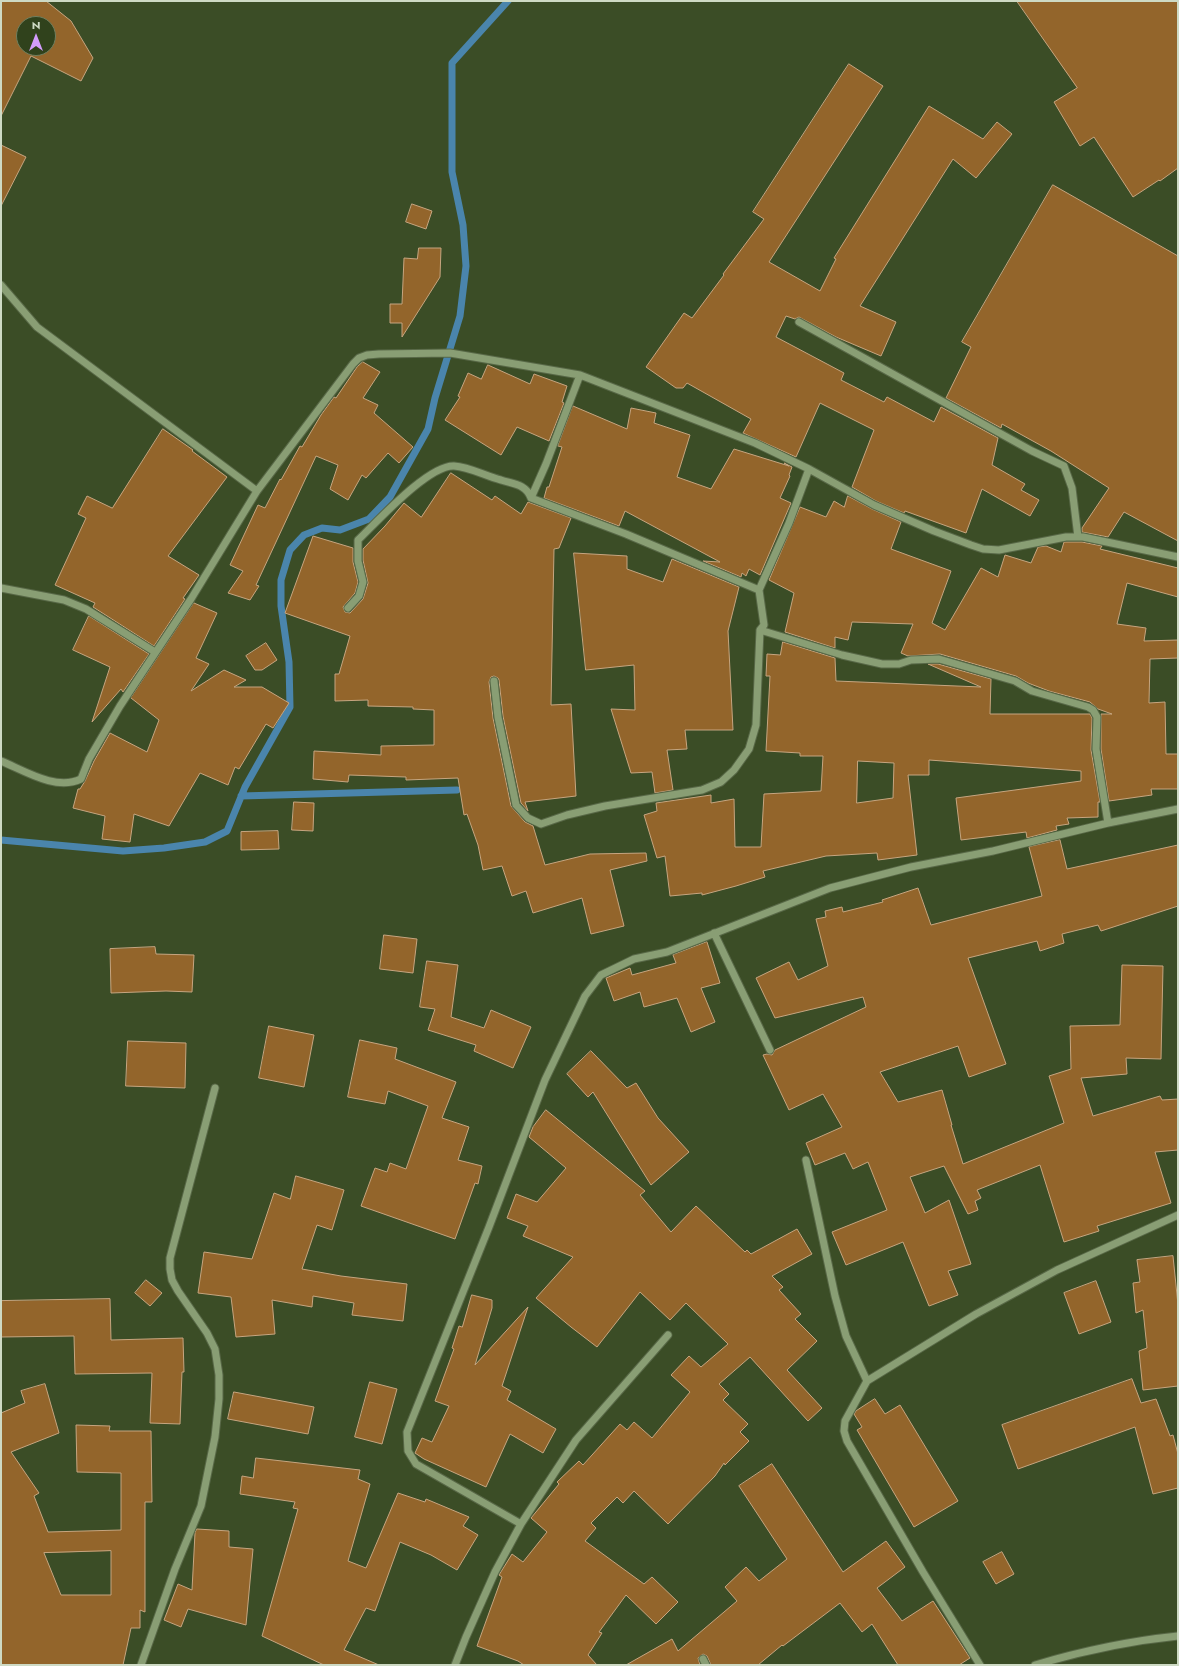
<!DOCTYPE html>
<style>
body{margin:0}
#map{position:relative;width:1179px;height:1666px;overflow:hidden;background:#3b4d26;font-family:Jost,sans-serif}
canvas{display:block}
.frame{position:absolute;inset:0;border:2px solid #cedac4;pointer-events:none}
.north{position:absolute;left:16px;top:16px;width:40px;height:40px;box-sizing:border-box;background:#30421c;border:1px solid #6f7f5f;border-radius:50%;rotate:0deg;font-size:11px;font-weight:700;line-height:16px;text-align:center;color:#cedac4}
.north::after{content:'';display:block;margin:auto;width:14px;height:18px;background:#d39cfc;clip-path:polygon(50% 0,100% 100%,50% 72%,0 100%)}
</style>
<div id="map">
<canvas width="1179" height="1666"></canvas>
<div class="frame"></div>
<div class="north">N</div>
</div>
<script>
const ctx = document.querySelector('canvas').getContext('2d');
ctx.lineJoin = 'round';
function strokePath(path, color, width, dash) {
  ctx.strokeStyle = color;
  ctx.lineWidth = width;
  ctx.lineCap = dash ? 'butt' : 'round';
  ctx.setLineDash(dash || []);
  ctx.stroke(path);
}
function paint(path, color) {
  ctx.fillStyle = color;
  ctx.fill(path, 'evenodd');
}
strokePath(new Path2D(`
 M 241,796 L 457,790
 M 1,840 L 123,851 L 164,848 L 205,842 L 227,831 L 245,787 L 290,707 L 289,662 L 281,606 L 281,580 L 290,550 L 304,535 L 322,528 L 340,530 L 369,519 L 390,497 L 428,429 L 435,398 L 460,316 L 466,266 L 463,225 L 452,172 L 452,63 L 508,1`), '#4a85ac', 7);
const building = new Path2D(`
 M 1,1 L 46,1 L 71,21 L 93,58 L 81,81 L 31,56 L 1,116 ZM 24,24 L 48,24 L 48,48 L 24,48 Z
 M 1017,1 L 1178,1 L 1178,168 L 1160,181 L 1159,180 L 1133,197 L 1094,137 L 1080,146 L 1054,102 L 1077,88 Z
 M 849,64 L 883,86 L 769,262 L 820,291 L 836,259 L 834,258 L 929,106 L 983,139 L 997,122 L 1012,134 L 976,178 L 953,159 L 860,306 L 896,322 L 881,356 L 836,337 L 799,317 L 795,319 L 786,316 L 776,337 L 844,373 L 841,380 L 884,402 L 887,397 L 934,422 L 941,407 L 998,438 L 992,465 L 1025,484 L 1021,490 L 1039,500 L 1030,516 L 982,489 L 966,533 L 905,511 L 904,513 L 876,501 L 852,487 L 874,430 L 820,403 L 796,457 L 743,433 L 751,419 L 687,383 L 683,388 L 676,388 L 646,367 L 684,313 L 692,318 L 724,275 L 723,274 L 764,219 L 753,212 Z
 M 1,145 L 26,157 L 1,206 Z
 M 1053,185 L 1178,256 L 1178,541 L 1124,512 L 1108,537 L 1082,532 L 1082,528 L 1109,488 L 1051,451 L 1002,424 L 1001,428 L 946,398 L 971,347 L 962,342 Z
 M 412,204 L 432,211 L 426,229 L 406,222 Z
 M 419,248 L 441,248 L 440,277 L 402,337 L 402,323 L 390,323 L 390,304 L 402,304 L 404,258 L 417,259 Z
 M 363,362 L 380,372 L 363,398 L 378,405 L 374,413 L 413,447 L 399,463 L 388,453 L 366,478 L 362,475 L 348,500 L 330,489 L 338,465 L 316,456 L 256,585 L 259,586 L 250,600 L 228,593 L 243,571 L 230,565 L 258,505 L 265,508 L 280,479 L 281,480 L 300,446 L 302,447 L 321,415 L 334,397 L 336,398 L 357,367 Z
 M 488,365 L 530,384 L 534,374 L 567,386 L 562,402 L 564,403 L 549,441 L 517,427 L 501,455 L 445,420 L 460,397 L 458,396 L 468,373 L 481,379 Z
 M 573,406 L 627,429 L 631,408 L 656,413 L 654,423 L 690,435 L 677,477 L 711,489 L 734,449 L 789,466 L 784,463 L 792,467 L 789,475 L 790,476 L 780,498 L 791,503 L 760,575 L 749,569 L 746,576 L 742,573 L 741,577 L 703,561 L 720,562 L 625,511 L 619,526 L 544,498 L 547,487 L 549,487 L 562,447 L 558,446 Z
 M 163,429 L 193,450 L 192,451 L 227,477 L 168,556 L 199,575 L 183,598 L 185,599 L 154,646 L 93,607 L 95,603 L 55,585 L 86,518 L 78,514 L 87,496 L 112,508 Z
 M 451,473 L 492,500 L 495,496 L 521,514 L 528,502 L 571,518 L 559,548 L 554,549 L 551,705 L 571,704 L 576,796 L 525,802 L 528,811 L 521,803 L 503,716 L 499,680 L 498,678 L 494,676 L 491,677 L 489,682 L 493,718 L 511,806 L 525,822 L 533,826 L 545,865 L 590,854 L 646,853 L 647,861 L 610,870 L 624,926 L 591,934 L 582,898 L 533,913 L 526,891 L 512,896 L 502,866 L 483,870 L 478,845 L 467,814 L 464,815 L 458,778 L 406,780 L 406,777 L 349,775 L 348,782 L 313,779 L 314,751 L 381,755 L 381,746 L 434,745 L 434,710 L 413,709 L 413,707 L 368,706 L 368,700 L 335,701 L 335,674 L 339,674 L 350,636 L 285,613 L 313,536 L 353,548 L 353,562 L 358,582 L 355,593 L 343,607 L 345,612 L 350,613 L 363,599 L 368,583 L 363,560 L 363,549 L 385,526 L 404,503 L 421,517 Z
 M 848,496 L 872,509 L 901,522 L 891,549 L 951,571 L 932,623 L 945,630 L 981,568 L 998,577 L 1005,555 L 1031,563 L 1038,547 L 1046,546 L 1061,552 L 1064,542 L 1082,542 L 1102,546 L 1100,549 L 1178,568 L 1178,597 L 1127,583 L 1117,624 L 1146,628 L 1144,641 L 1178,640 L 1178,658 L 1150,659 L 1149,703 L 1165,702 L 1166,754 L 1178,754 L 1178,789 L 1151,789 L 1152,795 L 1109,801 L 1101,749 L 1101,714 L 1112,714 L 1098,709 L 1090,702 L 1049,691 L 1028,683 L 1016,676 L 940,654 L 908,656 L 901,653 L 913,624 L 852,622 L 848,640 L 835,637 L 835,648 L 785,632 L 794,593 L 769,580 L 800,507 L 826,517 L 834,501 L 844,507 Z
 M 574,553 L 627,556 L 627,569 L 663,582 L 672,559 L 739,587 L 728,631 L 733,730 L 685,730 L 687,749 L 667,750 L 673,790 L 655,793 L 652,772 L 631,773 L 611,709 L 635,710 L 634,665 L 586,670 Z
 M 194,603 L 217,613 L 196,658 L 209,664 L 191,691 L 224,670 L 246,680 L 234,687 L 262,687 L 289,703 L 273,728 L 266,724 L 239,769 L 235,767 L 228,785 L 200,773 L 169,826 L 134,814 L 130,842 L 102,839 L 105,816 L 73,808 L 78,789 L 80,789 L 85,781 L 94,761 L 110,733 L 147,752 L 159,720 L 131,698 Z
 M 89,616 L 149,654 L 123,692 L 121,689 L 92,722 L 110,667 L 73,650 Z
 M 783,642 L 835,658 L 836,681 L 981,687 L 928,664 L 938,664 L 991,679 L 990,714 L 1090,714 L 1092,718 L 1091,750 L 1100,802 L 1098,802 L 1098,817 L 1067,818 L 1069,824 L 1056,826 L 1057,830 L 1027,838 L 1026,832 L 961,840 L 956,798 L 1081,781 L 1081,771 L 929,760 L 929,775 L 908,775 L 917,855 L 878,860 L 877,853 L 826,856 L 763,871 L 765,877 L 736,886 L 702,895 L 702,893 L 670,896 L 665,856 L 657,858 L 644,815 L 657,811 L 656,803 L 711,795 L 711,803 L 734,799 L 735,847 L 761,847 L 764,794 L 821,791 L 823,756 L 800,756 L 800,753 L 766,751 L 770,676 L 766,676 L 767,654 L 780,655 ZM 858,761 L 894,763 L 893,798 L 857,803 Z
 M 266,643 L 277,660 L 262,670 L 255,670 L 246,656 Z
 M 294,802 L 314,803 L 313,831 L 292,830 Z
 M 278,831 L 279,849 L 241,850 L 241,832 Z
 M 1060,840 L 1067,869 L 1178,845 L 1178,906 L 1101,931 L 1098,925 L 1062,934 L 1064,943 L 1040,951 L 1037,941 L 968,958 L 1006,1064 L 969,1077 L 958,1046 L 880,1072 L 898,1102 L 942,1090 L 952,1125 L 951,1125 L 963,1164 L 1064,1123 L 1049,1076 L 1071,1069 L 1070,1026 L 1120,1025 L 1122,965 L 1163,966 L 1161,1059 L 1126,1058 L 1127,1074 L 1081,1078 L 1093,1116 L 1160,1096 L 1162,1100 L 1178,1099 L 1178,1150 L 1155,1152 L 1171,1203 L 1097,1226 L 1099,1231 L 1064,1242 L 1040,1165 L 977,1190 L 981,1198 L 975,1201 L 978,1210 L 968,1214 L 944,1166 L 910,1177 L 925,1213 L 949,1200 L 971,1264 L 948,1271 L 958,1295 L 929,1306 L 903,1242 L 846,1265 L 832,1232 L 887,1210 L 868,1162 L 853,1169 L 845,1153 L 815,1165 L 806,1143 L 842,1127 L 823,1094 L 789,1110 L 763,1055 L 767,1054 L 772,1055 L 775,1050 L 866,1007 L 863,997 L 775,1018 L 756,978 L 789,962 L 798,980 L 828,966 L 816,919 L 826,917 L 825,911 L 842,907 L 843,912 L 883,902 L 882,900 L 918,888 L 931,925 L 1042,896 L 1029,847 Z
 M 384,935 L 417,939 L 413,973 L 380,969 Z
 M 707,942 L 720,983 L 701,988 L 715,1022 L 691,1032 L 677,998 L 644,1007 L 640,992 L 614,1001 L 606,978 L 630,968 L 632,975 L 676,963 L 673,955 Z
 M 155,947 L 156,954 L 194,955 L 192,992 L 166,991 L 111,993 L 110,949 Z
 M 427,961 L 458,965 L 451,1017 L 484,1028 L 491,1010 L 531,1027 L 513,1068 L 474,1051 L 476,1045 L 428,1030 L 435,1009 L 420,1007 Z
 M 269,1026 L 314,1035 L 304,1087 L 259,1078 Z
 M 360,1040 L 397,1048 L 395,1059 L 456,1082 L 442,1118 L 469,1127 L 458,1160 L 482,1166 L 478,1184 L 475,1183 L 455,1239 L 361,1206 L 375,1168 L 387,1172 L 390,1163 L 406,1169 L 428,1106 L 388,1091 L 385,1104 L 348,1097 Z
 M 128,1041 L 186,1043 L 185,1088 L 126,1086 Z
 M 591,1051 L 627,1088 L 636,1083 L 658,1118 L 689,1152 L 651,1185 L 593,1092 L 588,1097 L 567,1074 Z
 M 546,1110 L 645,1191 L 640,1195 L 671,1232 L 696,1206 L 745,1252 L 747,1250 L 751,1254 L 797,1229 L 812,1254 L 772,1276 L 783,1287 L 779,1290 L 801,1314 L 795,1319 L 817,1341 L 787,1370 L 822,1408 L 808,1421 L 750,1357 L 719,1384 L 729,1394 L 723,1400 L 748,1424 L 740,1432 L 749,1441 L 725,1465 L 724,1463 L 715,1476 L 668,1524 L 634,1491 L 623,1503 L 617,1497 L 591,1523 L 596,1528 L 585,1541 L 644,1584 L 652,1577 L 678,1602 L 656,1624 L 626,1595 L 599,1632 L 602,1633 L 588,1655 L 597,1665 L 524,1665 L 518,1661 L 477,1646 L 502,1577 L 499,1575 L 512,1554 L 523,1562 L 547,1532 L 531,1518 L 559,1484 L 557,1482 L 579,1461 L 583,1465 L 620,1424 L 627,1430 L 634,1422 L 652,1438 L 690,1392 L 671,1375 L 689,1356 L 701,1367 L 728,1344 L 686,1303 L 670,1320 L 640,1292 L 597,1347 L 571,1327 L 536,1298 L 573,1257 L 523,1236 L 528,1226 L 507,1218 L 516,1194 L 537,1202 L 566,1168 L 529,1137 L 533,1127 Z
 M 296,1176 L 344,1190 L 332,1230 L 317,1225 L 302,1269 L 341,1276 L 407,1284 L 403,1321 L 352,1315 L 354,1303 L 313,1296 L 312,1307 L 272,1300 L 275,1334 L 236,1337 L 231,1297 L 198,1293 L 204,1252 L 252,1259 L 274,1193 L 290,1199 Z
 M 1173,1256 L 1178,1305 L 1178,1386 L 1143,1390 L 1139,1351 L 1147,1348 L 1143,1310 L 1136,1313 L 1133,1283 L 1140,1282 L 1137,1260 Z
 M 146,1280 L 162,1293 L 150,1306 L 135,1293 Z
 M 1096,1281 L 1111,1322 L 1079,1334 L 1064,1293 Z
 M 472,1295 L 492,1300 L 492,1308 L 475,1365 L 528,1307 L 502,1386 L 511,1391 L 507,1400 L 556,1429 L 543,1453 L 510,1434 L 486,1487 L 424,1459 L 415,1453 L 422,1438 L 432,1442 L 449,1406 L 435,1401 L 454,1349 L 452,1348 L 459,1326 L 462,1327 Z
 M 110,1299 L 111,1340 L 183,1338 L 184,1372 L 182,1372 L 180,1424 L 150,1423 L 152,1373 L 75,1374 L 74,1336 L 1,1337 L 1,1301 Z
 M 1132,1379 L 1141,1403 L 1156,1399 L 1170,1436 L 1173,1435 L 1178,1454 L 1178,1488 L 1153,1494 L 1135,1427 L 1018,1469 L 1002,1425 Z
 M 370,1382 L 397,1389 L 382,1444 L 355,1437 Z
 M 45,1384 L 59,1433 L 11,1452 L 39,1493 L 34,1496 L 48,1532 L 121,1530 L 121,1473 L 77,1472 L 76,1425 L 110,1426 L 109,1431 L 151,1431 L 152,1502 L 145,1502 L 145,1612 L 140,1610 L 140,1628 L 131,1628 L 123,1665 L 1,1665 L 1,1413 L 25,1403 L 21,1391 ZM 111,1551 L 111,1595 L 61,1595 L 44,1553 Z
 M 234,1392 L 314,1407 L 308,1434 L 228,1419 Z
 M 875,1399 L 885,1414 L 900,1405 L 958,1501 L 914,1527 L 857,1430 L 862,1427 L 854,1414 L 856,1411 Z
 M 256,1458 L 360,1470 L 358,1479 L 370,1484 L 348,1561 L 366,1568 L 398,1493 L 425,1502 L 426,1499 L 469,1517 L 463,1526 L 478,1535 L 457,1570 L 431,1555 L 400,1542 L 375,1611 L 366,1608 L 344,1650 L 379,1665 L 324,1665 L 262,1636 L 298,1509 L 293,1508 L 295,1502 L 240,1494 L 242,1476 L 253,1478 Z
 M 772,1464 L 843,1572 L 886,1541 L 905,1567 L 877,1588 L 902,1621 L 933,1601 L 970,1658 L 959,1665 L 898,1665 L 872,1624 L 862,1632 L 840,1603 L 783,1646 L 782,1645 L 758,1665 L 711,1665 L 707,1656 L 703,1654 L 698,1658 L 700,1665 L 626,1665 L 672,1639 L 678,1651 L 737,1601 L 725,1587 L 746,1567 L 759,1581 L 787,1559 L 739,1486 Z
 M 197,1529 L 229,1531 L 229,1547 L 253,1549 L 246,1625 L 188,1609 L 181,1627 L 164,1620 L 178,1584 L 192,1590 L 195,1533 Z
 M 1002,1552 L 1014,1574 L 996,1584 L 983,1562 Z`);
paint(building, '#93652b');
strokePath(building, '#c6a580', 1);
const minor = new Path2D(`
 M 1,285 L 37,327 L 257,491
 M 799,322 L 1032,451 L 1064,466 L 1072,488 L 1078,537
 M 531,498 L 626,534 L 759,590
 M 1,588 L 64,600 L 86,609 L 155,652
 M 348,608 L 359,596 L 363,582 L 358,561 L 358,540 C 377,522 428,465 454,466 C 470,467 485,476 501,480 C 513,484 526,484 531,498 L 546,464 L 580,375
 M 760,630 L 842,655 L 882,664 L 899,664 L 911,660 L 939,659 L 1015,681 L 1032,691 L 1088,707 L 1093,710 L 1097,717 L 1096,749 L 1108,823
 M 494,681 L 498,717 L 516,805 L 528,818 L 541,824 L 567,815 L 605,806 L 702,790 L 721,782 L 734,770 L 749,749 L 756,725 L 760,630 L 764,625 L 759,590 L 789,523 L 809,469
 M 1,761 C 25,771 56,791 81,779 L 89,759 L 120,706 L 191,599 L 257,491 L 353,364 L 359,358 L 367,355 L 379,354 L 450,353 L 580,375 L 755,443 L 809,469 L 874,505 L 934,531 L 971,545 L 983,549 L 999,550 L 1066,537 L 1083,537 L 1178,557
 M 714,933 L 770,1050
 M 806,1160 L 835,1296 L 846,1336 L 867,1381
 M 521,1524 L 416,1464 L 408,1451 L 407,1432 L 489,1227 L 545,1080 L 585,996 L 601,975 L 634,959 L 667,952 L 830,888 L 911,867 L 993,851 L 1108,823 L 1178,809
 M 703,1659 L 706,1665
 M 141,1665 L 175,1569 L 201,1506 L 215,1437 L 219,1399 L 219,1375 L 215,1349 L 207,1333 L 178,1291 L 172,1280 L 170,1269 L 170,1258 L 215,1088
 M 455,1665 L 466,1637 L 495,1572 L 521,1524 L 576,1440 L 668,1335
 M 980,1665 L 923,1572 L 847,1441 L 844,1431 L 845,1421 L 867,1381 L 976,1314 L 1057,1270 L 1178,1215
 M 1035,1665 C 1082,1651 1129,1641 1178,1636`);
strokePath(minor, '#586847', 9);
strokePath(minor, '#899e74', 7);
</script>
